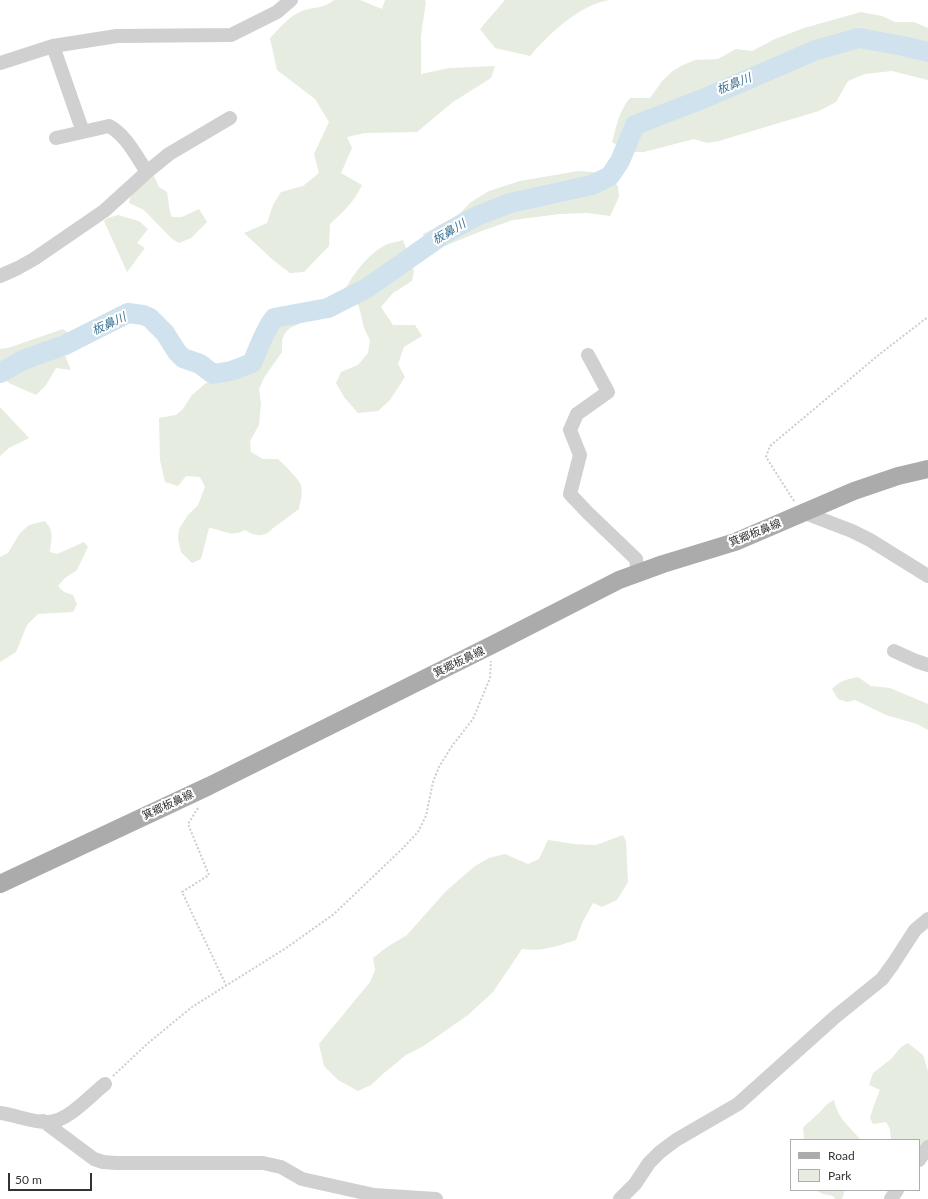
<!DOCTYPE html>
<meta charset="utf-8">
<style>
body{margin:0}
#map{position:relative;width:928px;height:1199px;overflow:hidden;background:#fff;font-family:Lato,sans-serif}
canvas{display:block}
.legend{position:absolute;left:790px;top:1139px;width:130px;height:52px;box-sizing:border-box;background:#fff;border:1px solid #adadad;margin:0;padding:5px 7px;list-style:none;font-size:12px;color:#333}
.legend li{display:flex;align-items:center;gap:8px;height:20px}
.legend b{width:20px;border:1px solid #adadad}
.scale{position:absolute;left:8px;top:1173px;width:84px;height:18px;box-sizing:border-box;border:2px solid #333;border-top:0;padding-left:5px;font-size:12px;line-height:14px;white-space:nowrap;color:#333;-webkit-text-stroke:3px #fff;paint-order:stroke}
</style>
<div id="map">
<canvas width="928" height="1199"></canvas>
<ul class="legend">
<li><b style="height:5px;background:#ababab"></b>Road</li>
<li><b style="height:11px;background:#e6ecdf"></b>Park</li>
</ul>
<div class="scale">50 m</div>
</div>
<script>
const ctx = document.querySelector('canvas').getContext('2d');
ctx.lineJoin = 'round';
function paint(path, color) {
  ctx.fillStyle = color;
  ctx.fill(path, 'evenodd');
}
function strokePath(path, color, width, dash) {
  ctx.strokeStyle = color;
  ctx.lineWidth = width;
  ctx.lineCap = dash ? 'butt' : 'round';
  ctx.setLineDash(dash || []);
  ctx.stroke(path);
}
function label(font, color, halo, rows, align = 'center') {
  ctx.font = font + ' Lato,"Noto Sans JP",sans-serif';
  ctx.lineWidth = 4;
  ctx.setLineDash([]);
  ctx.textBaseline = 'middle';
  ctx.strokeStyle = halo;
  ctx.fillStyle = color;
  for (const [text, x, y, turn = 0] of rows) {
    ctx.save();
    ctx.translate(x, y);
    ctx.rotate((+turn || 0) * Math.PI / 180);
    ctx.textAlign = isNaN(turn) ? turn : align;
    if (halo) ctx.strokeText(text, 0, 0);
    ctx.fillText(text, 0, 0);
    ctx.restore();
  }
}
paint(new Path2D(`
 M 334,0 L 360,0 L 382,9 L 385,0 L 425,0 L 426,2 L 421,36 L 421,74 L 449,68 L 495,66 L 491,78 L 453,102 L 417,132 L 365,133 L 347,137 L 352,148 L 341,173 L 362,185 C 354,202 344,211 330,224 L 329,246 L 304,272 L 290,273 L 273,260 L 244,233 L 267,223 L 273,205 L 281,192 L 303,186 L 319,173 L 314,154 L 329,122 L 315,99 L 277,70 L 270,38 C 279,29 289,16 302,11 C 315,6 321,10 334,0 Z
 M 505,0 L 610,0 C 580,4 548,35 530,56 L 495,48 L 480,29 Z
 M 861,12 L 882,16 L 895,22 L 914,22 L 928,28 L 928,80 L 892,71 L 865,74 L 848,81 L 836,102 L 819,111 L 719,141 L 707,143 L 694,139 L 644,152 L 629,152 L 612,142 C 617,125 618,113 630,98 L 650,98 L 663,80 L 674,70 L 683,65 L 695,60 L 718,59 L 736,49 L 752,51 L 775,39 L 804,28 Z
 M 578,171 L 603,173 L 618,186 L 619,197 L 610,216 L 587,213 L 560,214 L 513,220 L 479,232 L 430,252 L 423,234 L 441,225 L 459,214 L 471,202 L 489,191 L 520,181 Z
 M 154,176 L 159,187 L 167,192 C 169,200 168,209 172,217 L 182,217 L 199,209 L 207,222 L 191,238 L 179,243 L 172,239 L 144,210 L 129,203 C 132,188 142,184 154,176 Z
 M 118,215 L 139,221 L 148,229 L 137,243 L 145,248 L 127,272 L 104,221 L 108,218 Z
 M 403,240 L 414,271 L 412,281 L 393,293 L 381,307 L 393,325 L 415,325 L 422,336 L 404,347 L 398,364 L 405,377 L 390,400 L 378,411 L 358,413 L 344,397 L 336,383 L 341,372 L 358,365 L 368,353 L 370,340 L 364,328 L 359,307 L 346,288 C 354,273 367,256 382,247 C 387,243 397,242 403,240 Z
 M 336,301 L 338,309 L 331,313 L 312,318 L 290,328 L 285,333 L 282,340 L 282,352 L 265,376 L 259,389 L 261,404 L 259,425 L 250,441 L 251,452 L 263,459 L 278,459 C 285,466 295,475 300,483 C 304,491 300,502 299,509 L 272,529 C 265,538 253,536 245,530 C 227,538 226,530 209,528 L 201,559 L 192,563 L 181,552 L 178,539 L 179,529 L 188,515 L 198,505 L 205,487 L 200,477 L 186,476 L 178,486 L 165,482 L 160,460 L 159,418 L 176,415 L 183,409 L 192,395 L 206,383 L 241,376 L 254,372 L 268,345 L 276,326 L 288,316 L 317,305 Z
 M 63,329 L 71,335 L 60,343 L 71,370 L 56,368 L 46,385 L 36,395 L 11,384 L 0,377 L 0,349 L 8,348 Z
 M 0,407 L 29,438 L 9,448 L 0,456 Z
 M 45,521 C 55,533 51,538 50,552 L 57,554 L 84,542 L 88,547 L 77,570 L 65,578 L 58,586 L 64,592 L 73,595 L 77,604 L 73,612 L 38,614 L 27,625 L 16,652 L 0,662 L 0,557 L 8,553 L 20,533 L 29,525 Z
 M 858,677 L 871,686 L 890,688 L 928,704 L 928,730 L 917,724 L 886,715 L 855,700 L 847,702 L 838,699 L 832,689 C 839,681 848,679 858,677 Z
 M 623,835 L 626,841 L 628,882 L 617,900 L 602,907 L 593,903 L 582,923 L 576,940 C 558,946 541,952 522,949 L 493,992 L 468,1015 L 422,1047 L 406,1055 L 384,1073 L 371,1085 L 358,1091 L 338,1080 L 324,1066 L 319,1044 L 370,982 L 375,970 L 373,958 L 387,947 L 407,935 L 446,891 L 475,866 L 489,858 L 505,854 L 528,864 L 539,859 L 548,840 L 574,844 L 596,845 Z
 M 908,1043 L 923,1055 L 928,1071 L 928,1141 L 919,1154 L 919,1140 L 891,1140 L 890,1129 L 886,1122 L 873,1124 L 870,1118 L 874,1105 L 880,1090 L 869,1085 L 873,1073 L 891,1059 L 901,1047 Z
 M 834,1100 C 838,1119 849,1126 861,1140 L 803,1140 L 804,1137 L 803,1128 C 808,1122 814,1118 819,1113 C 825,1107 827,1103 834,1100 Z
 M 815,1190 L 845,1190 L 842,1199 L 835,1199 L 833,1196 L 823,1194 Z`), '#e6ecdf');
strokePath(new Path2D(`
 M 0,373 L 23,360 L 65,345 L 128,313 L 143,315 L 150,318 L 165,333 L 177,352 L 183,358 L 200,364 L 213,374 L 231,371 L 252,363 C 259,348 264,331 274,318 L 328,308 L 367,288 L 444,234 L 477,216 L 510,203 L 592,185 L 610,176 L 620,161 L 635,125 L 705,98 L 816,50 L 859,38 L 903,46 L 928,52`), '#cfe2ee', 20);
strokePath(new Path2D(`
 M 794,501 L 766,457 L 770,446 L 881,353 L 928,317
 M 198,808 L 188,824 L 209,875 L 182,892 L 226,985
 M 113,1076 L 147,1044 L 192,1007 L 286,948 L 334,914 L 402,849 L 418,832 L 426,816 L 433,782 L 439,767 L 452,746 L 473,719 L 490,678 L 491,661`), '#cdcdcd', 2, [2, 2]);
strokePath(new Path2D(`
 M 53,46 L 83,132
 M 0,63 L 53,46 L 117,36 L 231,35 L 277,12 L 291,0
 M 56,138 L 109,126 C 126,135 136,156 147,172
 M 0,276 L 18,268 L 34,259 L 104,211 L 147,172 L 169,154 L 230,118
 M 588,355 L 608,392 L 577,414 L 570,430 L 580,455 L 570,494 L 588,513 L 636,559 L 638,573
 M 805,513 L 852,531 L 870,540 L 928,576
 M 894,651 L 916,661 L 928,665
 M 0,1113 C 16,1115 33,1123 49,1122 C 68,1121 90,1096 105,1084
 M 43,1121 L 94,1159 L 103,1162 L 116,1163 L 263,1163 L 281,1167 L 302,1179 L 374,1195 L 436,1199
 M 919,1160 L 928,1147
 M 620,1199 L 635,1184 L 649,1163 L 660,1152 L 676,1140 L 738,1104 L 835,1017 L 882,979 L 893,964 L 915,930 L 928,919
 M 891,1199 L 897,1190`), '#d0d0d0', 14);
strokePath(new Path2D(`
 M 0,884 L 209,786 L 492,645 L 619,580 L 663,564 L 735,542 L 854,491 L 898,476 L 928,469`), '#ababab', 18);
label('11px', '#333', '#fff', [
 ["箕郷板鼻線",755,533,-22],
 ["箕郷板鼻線",459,662,-26],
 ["箕郷板鼻線",168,805,-25]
]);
label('italic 12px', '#3f7597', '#fff', [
 ["板鼻川",734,84,-22],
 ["板鼻川",449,232,-31],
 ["板鼻川",109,324,-25]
]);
</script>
